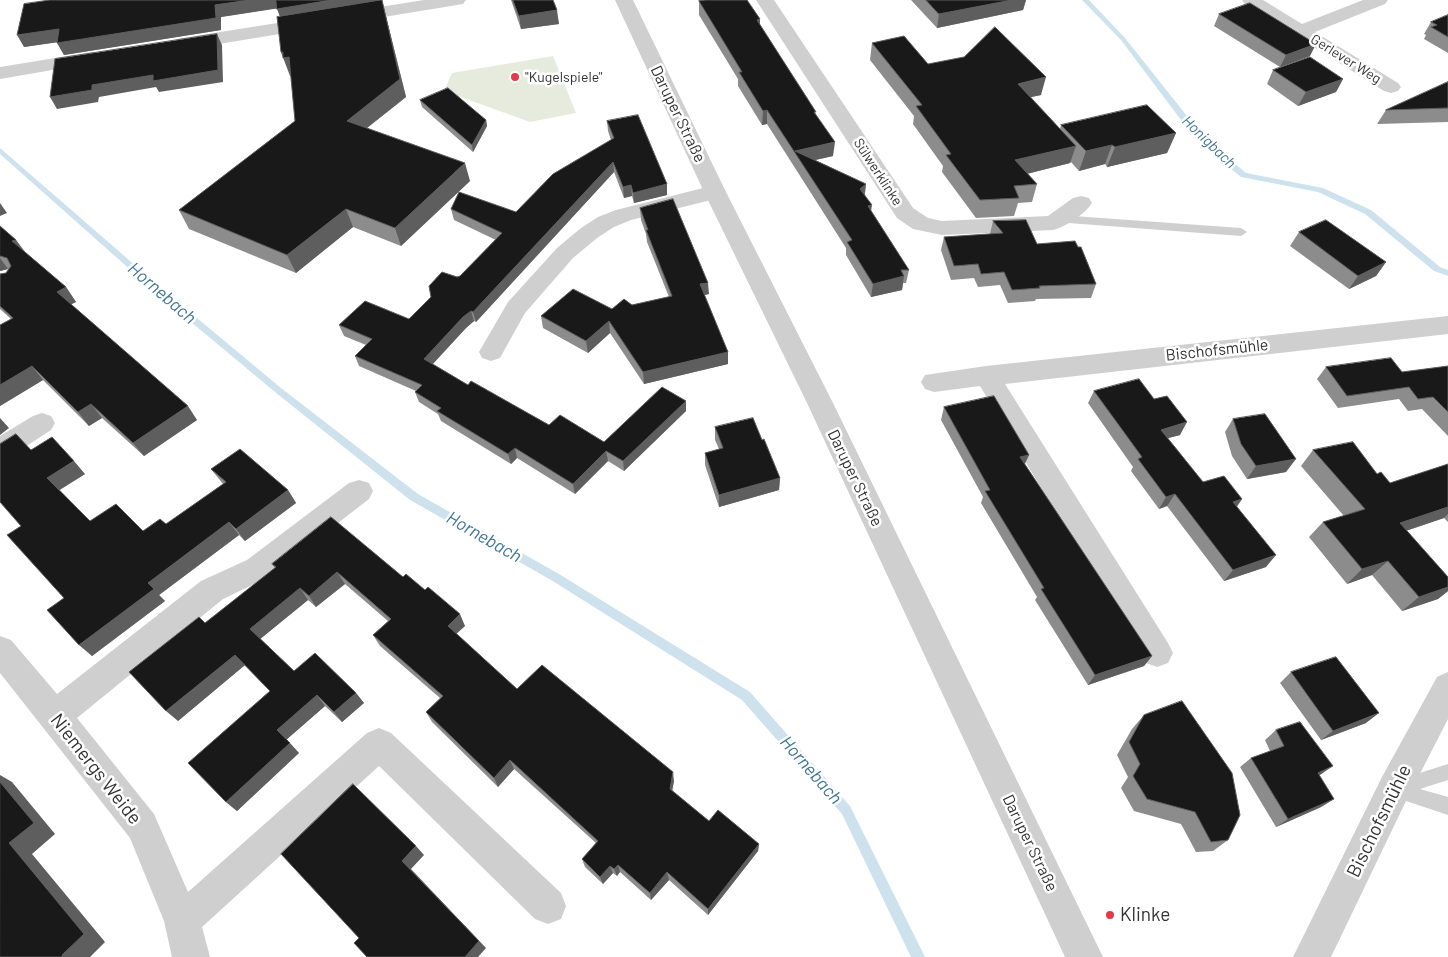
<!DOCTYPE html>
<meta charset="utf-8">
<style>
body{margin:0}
canvas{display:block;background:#fff}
</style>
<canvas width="1448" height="957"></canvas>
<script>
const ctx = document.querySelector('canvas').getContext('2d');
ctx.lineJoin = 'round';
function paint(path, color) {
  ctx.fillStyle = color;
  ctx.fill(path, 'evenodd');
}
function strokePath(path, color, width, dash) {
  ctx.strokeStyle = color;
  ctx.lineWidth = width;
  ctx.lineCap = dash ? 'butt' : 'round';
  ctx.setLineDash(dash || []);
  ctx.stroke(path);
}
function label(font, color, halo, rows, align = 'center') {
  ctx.font = font + ' Barlow,sans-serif';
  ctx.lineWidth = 5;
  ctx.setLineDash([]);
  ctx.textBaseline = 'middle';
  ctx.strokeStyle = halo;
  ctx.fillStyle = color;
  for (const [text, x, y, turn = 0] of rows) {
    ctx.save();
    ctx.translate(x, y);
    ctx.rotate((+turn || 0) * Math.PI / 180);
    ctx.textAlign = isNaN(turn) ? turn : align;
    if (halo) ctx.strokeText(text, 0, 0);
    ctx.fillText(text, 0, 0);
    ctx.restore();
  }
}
paint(new Path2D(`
 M 553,56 L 576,113 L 530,122 L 444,91 L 452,73 Z`), '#e6ebde');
paint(new Path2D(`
 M 1082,0 L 1089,0 L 1125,38 L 1187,116 L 1215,147 L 1246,173 L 1323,188 L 1371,210 L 1440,267 L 1448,270 L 1448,276 L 1434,271 L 1365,214 L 1318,192 L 1241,177 L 1209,151 L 1181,120 L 1121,40 Z
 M 0,148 L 167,293 L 281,388 L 418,494 L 559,574 L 750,692 L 850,806 L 925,957 L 911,957 L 842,814 L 742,700 L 551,580 L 410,500 L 275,392 L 161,297 L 0,154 Z`), '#cee2ed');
paint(new Path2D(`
 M 1059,215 L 1241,228 L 1247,232 L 1241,236 L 1055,222 L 1053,219 Z
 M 1448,764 L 1448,780 L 1420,789 L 1448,797 L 1448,815 L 1388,795 L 1386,789 L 1388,783 Z`), '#cfcfcf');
paint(new Path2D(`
 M 756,0 L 774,0 L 913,208 L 928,218 L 942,221 L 1048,216 L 1073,198 L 1081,196 L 1089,198 L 1092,203 C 1085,214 1066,227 1053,230 L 942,235 L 913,229 L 897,218 Z
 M 1242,0 L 1263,0 L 1302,24 L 1363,0 L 1388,0 L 1385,4 L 1315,32 L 1398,83 L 1401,87 L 1398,91 L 1391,93 L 1384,91 L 1245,4 Z
 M 715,185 L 723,187 L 726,192 L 723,197 L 631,220 L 614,227 L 597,238 L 573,258 L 525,313 L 500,358 L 491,361 L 482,358 L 479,352 L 508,302 L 557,248 L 581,228 L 598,217 L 616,210 Z
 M 1448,316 L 1448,334 L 1005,384 L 1168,643 L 1173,653 L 1168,663 L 1157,667 L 1146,663 L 980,386 L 934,392 L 925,389 L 921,382 L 925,375 L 986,366 Z
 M 42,413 L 51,416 L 55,423 L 51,430 L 10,457 L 0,460 L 0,436 L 33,416 Z
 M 359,480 L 369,483 L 373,491 L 369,499 L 267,578 L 223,599 L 77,718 L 154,814 L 188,892 L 367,733 L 379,728 L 391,733 L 561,893 L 566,906 L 561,919 L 548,924 L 535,919 L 379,766 L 202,927 L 210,957 L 172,957 L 164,921 L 130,838 L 0,673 L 0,636 L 11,640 L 57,694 L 201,581 L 247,560 L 349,483 Z
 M 1448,672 L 1448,719 L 1406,801 L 1331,957 L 1293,957 L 1382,777 L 1437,677 Z`), '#cfcfcf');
paint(new Path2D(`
 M 424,0 L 466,0 L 463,4 L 457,5 L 182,50 L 175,48 L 173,44 L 175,40 L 182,38 Z
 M 615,0 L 633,0 L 726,192 L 833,403 L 1103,957 L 1065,957 L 807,403 L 704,192 Z
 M 92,52 L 99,54 L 101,58 L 99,62 L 0,79 L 0,67 Z`), '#cfcfcf');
paint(new Path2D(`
 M 511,0 L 553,0 L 559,24 L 521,29 Z
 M 701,0 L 747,0 L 760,26 L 816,115 L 833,156 L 815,160 L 866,184 L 865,195 L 871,211 L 909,270 L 906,283 L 903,283 L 902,290 L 871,297 L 846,255 L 846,248 L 767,124 L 762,125 L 738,86 L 738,79 L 699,15 L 699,1 L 702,1 Z
 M 911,0 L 1026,0 L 1023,10 L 937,28 Z
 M 24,4 L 383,5 L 406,97 L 367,128 L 470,181 L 401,246 L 353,227 L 296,273 L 189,229 L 179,210 L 295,121 L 291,76 L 281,52 L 280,17 L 277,8 L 221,17 L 221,30 L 64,55 L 57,42 L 24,47 Z
 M 1219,14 L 1310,56 L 1280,67 L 1214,26 Z
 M 1448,15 L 1448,53 L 1424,39 L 1426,35 L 1424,34 L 1431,22 Z
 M 872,43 L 928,64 L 1041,95 L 1031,97 L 1060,129 L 1061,125 L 1176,133 L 1167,153 L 1107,167 L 1105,164 L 1079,171 L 1071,162 L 1070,163 L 1027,174 L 1037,184 L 1032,202 L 1018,203 L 1014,216 L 976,218 L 942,172 L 943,166 L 913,124 L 914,116 L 870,60 Z
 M 1273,70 L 1343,79 L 1336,92 L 1298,106 L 1267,84 Z
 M 1448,82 L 1448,122 L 1377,124 L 1386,110 Z
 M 420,100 L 486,120 L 487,126 L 473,152 L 422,107 Z
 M 607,121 L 667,195 L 634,203 L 632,196 L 624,198 L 614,172 L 476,322 L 474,321 L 466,328 L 433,364 L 468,385 L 549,425 L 604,442 L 686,401 L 686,411 L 624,471 L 608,461 L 575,494 L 517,458 L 511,464 L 441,421 L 438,414 L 419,402 L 415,392 L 416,391 L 359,366 L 355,356 L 366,345 L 344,336 L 339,325 L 409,319 L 457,277 L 460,276 L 496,240 L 454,220 L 451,209 L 516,212 L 611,140 L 608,131 Z
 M 640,208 L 709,294 L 704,295 L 728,352 L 728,364 L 644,384 L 610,333 L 588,353 L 543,328 L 541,316 L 612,309 L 669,297 L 647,242 L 646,234 L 641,220 Z
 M 993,221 L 1096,284 L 1091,298 L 1036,299 L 1035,301 L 1008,303 L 1000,285 L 978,287 L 974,278 L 951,280 L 941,250 L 944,237 L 990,234 Z
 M 0,226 L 16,240 L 26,253 L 66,287 L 76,302 L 71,304 L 197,420 L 144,456 L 102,418 L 89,426 L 43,380 L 0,406 L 0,325 L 11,319 L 0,309 L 0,274 L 6,273 L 8,269 L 0,271 Z
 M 1299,232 L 1386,262 L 1376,276 L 1349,289 L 1290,246 Z
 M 1448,366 L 1448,436 L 1422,409 L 1408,411 L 1399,399 L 1338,408 L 1317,379 L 1326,367 L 1402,372 Z
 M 1094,391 L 1180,435 L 1168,438 L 1203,482 L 1242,499 L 1237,507 L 1266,567 L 1224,581 L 1167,506 L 1159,509 L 1131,471 L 1133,467 L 1088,403 Z
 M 944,407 L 1029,455 L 1025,464 L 1152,656 L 1144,666 L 1088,685 L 1035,600 L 1037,597 L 981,503 L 983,497 L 941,420 Z
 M 1233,419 L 1286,472 L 1247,479 L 1232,456 L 1225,432 Z
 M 715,427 L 762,440 L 780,478 L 779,490 L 719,507 L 705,465 L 705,453 L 719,449 L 715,440 Z
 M 31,450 L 85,474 L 60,490 L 90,521 L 143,531 L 166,524 L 223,484 L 211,469 L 288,490 L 296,503 L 245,541 L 239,535 L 159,595 L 165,601 L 92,656 L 64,598 L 21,526 Z
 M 1313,450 L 1377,474 L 1390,483 L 1448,464 L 1448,522 L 1444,518 L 1406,531 L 1448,577 L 1448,591 L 1438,599 L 1402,611 L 1372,575 L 1347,584 L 1309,537 L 1323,522 L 1344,516 L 1301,466 Z
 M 272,564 L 403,577 L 465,626 L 456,633 L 517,689 L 674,781 L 672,790 L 709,821 L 759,844 L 758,851 L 708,915 L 669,880 L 651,900 L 620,872 L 617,876 L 613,873 L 603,884 L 585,867 L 582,859 L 596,843 L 514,769 L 498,787 L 432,722 L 426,712 L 440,698 L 380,646 L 373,635 L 388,621 L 345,584 L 316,607 L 308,600 L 260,639 L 294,671 L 356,693 L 364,703 L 342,722 L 325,706 L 286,740 L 299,753 L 237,811 L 226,802 L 270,691 L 245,665 L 178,721 L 205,623 L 275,568 Z
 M 1291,672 L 1366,723 L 1321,740 L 1280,683 Z
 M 1144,715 L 1228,840 L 1213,851 L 1196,852 L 1181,824 L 1134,811 L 1121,788 L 1128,777 L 1117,755 L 1132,729 Z
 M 1276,730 L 1319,775 L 1334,799 L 1321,807 L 1276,827 L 1240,767 L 1251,758 L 1270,751 L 1265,740 Z`), '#8c8c8c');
paint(new Path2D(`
 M 250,0 L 277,0 L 280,8 L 221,17 L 221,30 L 64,55 L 57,43 L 215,5 Z
 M 332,0 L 382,0 L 406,97 L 353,139 L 282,21 L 277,9 Z
 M 1012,0 L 1026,0 L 1023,10 L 937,28 L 939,14 Z
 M 557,10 L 559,24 L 521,29 L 519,16 Z
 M 760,19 L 760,33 L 757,20 Z
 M 59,29 L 66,41 L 24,47 L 17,35 Z
 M 217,34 L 222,45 L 223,82 L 159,92 L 156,87 L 99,97 L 98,102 L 57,109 L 50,97 L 92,85 Z
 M 1316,44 L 1310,56 L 1280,67 L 1286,55 Z
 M 281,52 L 283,52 L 289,57 L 296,75 L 290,76 Z
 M 1046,77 L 1041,95 L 1013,101 L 1018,84 Z
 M 1343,79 L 1336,92 L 1298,106 L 1306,92 Z
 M 767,110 L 767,124 L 762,125 L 763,111 Z
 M 486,120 L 487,126 L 473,152 L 472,145 Z
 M 1176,133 L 1167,153 L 1107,167 L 1115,147 Z
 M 835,142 L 833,156 L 802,163 L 795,151 Z
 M 1112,145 L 1105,164 L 1079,171 L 1086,151 Z
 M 1076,146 L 1070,163 L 1010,178 L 1015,160 Z
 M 613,162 L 614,172 L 476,322 L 473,312 Z
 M 465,163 L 470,181 L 401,246 L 395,228 Z
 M 667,184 L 667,195 L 634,203 L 633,193 Z
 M 866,184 L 864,197 L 860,189 Z
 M 631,185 L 632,196 L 624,198 L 623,187 Z
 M 0,203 L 7,213 L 0,216 Z
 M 872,205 L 870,218 L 868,206 Z
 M 346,209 L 353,227 L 296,273 L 287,255 Z
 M 16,240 L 26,254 L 12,241 Z
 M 0,258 L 8,269 L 0,271 Z
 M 1386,262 L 1376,276 L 1349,289 L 1358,276 Z
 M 904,276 L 902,290 L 871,297 L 873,284 Z
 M 708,283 L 709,294 L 700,296 L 700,284 Z
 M 66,287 L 76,302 L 68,306 L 57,292 Z
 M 471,311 L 474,321 L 466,328 L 428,369 L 424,359 L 463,317 Z
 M 609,321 L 610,333 L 588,353 L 586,341 Z
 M 728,352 L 728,364 L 644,384 L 643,372 Z
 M 32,366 L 43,380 L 0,406 L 0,385 Z
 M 686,401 L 686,411 L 624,471 L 623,461 Z
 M 91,404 L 102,418 L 89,426 L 78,412 Z
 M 188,406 L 197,420 L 144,456 L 133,443 Z
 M 0,418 L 9,428 L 0,435 Z
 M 1187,422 L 1180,435 L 1153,442 L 1161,430 Z
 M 515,448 L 517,458 L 511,464 L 508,454 Z
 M 606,451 L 608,461 L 575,494 L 573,484 Z
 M 1029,455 L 1023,467 L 1020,457 Z
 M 1296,459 L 1286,472 L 1247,479 L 1256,466 Z
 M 74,461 L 85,474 L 59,490 L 47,478 Z
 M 780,478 L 779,490 L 719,507 L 719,495 Z
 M 288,490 L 296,503 L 245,541 L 236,529 Z
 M 1175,494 L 1167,506 L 1159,509 L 1166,497 Z
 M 1242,499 L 1233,511 L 1233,502 Z
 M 1448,507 L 1448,514 L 1444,518 L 1384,538 L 1400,523 Z
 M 229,522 L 239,535 L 159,595 L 165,601 L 92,656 L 79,645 L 148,583 Z
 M 1276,555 L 1266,567 L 1224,581 L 1233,570 Z
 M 1388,561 L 1372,575 L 1347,584 L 1362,569 Z
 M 337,572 L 345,584 L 316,607 L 309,596 Z
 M 1448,587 L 1448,591 L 1438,599 L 1402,611 L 1419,597 Z
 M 300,588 L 308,600 L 259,640 L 250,629 Z
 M 460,614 L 465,626 L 453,637 L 448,626 Z
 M 235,655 L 245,665 L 178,721 L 166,711 Z
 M 1152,656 L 1144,666 L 1088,685 L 1095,675 Z
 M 356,693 L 364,703 L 342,722 L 334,712 Z
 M 317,695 L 325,706 L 286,740 L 277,730 Z
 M 1379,713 L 1366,723 L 1321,740 L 1333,731 Z
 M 290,743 L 299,753 L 237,811 L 226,802 Z
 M 510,760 L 514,769 L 498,787 L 494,778 Z
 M 1333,766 L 1320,775 L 1305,782 L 1318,773 Z
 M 673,772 L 674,781 L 671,797 L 670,789 Z
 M 0,775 L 12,782 L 55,834 L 32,854 L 105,942 L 90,957 L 63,957 L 62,955 L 9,843 L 0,782 Z
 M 1334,799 L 1321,807 L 1276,827 L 1288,819 Z
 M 759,844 L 758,851 L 708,915 L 708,909 Z
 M 416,846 L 424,855 L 411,869 L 486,948 L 478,957 L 465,957 L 402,861 Z
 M 618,865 L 620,872 L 617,876 L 614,869 Z
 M 610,866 L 613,873 L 603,884 L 600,877 Z
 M 667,872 L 669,880 L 651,900 L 650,893 Z`), '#5e5e5e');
const building = new Path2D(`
 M 50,0 L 250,0 L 215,5 L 216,18 L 57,43 L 59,29 L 17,35 L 24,4 Z
 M 276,0 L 332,0 L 277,9 Z
 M 382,0 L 400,79 L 347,121 L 465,163 L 395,228 L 346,209 L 287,255 L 179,210 L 295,121 L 289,57 L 283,58 L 283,52 L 281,52 L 277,17 Z
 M 513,0 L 553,0 L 557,10 L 519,16 Z
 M 706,0 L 747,0 L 760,19 L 757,20 L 816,112 L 814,112 L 835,142 L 795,151 L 866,184 L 860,189 L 872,205 L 868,206 L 909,270 L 901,270 L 904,276 L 873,284 L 847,242 L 852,240 L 767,110 L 763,111 L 739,72 L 742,72 L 699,1 Z
 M 926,0 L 1012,0 L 939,14 Z
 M 1250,3 L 1316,44 L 1286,55 L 1219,14 Z
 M 1448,15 L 1448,37 L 1431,27 L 1437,25 L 1431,22 Z
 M 995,27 L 1046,77 L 1018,84 L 1076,146 L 1015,160 L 1037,184 L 1014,186 L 1019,198 L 980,200 L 946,155 L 951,154 L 916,106 L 922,105 L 872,43 L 904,36 L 928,64 L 964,57 Z
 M 217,34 L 218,70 L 153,81 L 153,75 L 92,85 L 92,90 L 50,97 L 55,59 Z
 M 1310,57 L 1343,79 L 1306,92 L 1273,70 Z
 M 1448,82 L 1448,108 L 1386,110 Z
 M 448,88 L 486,120 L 472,145 L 420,100 Z
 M 1147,105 L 1176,133 L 1115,147 L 1112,145 L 1086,151 L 1061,125 Z
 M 638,115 L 667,184 L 633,193 L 631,185 L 623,187 L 613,162 L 473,312 L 471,311 L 463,317 L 424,359 L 468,385 L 471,381 L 549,425 L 560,415 L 604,442 L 662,387 L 686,401 L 623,461 L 606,451 L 573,484 L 515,448 L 508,454 L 437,411 L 441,408 L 415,392 L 422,385 L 355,356 L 372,339 L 339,325 L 365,301 L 409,319 L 431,297 L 429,286 L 442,272 L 457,277 L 460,276 L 502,233 L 451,209 L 459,192 L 516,212 L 553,174 L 614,138 L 607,121 Z
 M 673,199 L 708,283 L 700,284 L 728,352 L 643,372 L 609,321 L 586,341 L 541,316 L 573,289 L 612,309 L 624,299 L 632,305 L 672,296 L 646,230 L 648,230 L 640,208 Z
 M 1026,220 L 1037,244 L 1075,241 L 1078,247 L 1081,247 L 1096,284 L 1039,286 L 1040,288 L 1012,290 L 1004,272 L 981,274 L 978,264 L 954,266 L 944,237 L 1003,233 L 993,221 Z
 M 1326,220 L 1386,262 L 1358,276 L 1299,232 Z
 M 0,226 L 16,240 L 12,241 L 66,287 L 57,292 L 188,406 L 133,443 L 91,404 L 78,412 L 32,366 L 0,385 L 0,325 L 13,318 L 0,306 L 0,274 L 6,273 L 11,266 L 7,258 L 0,256 Z
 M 1391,358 L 1402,372 L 1448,366 L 1448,412 L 1433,397 L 1418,399 L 1409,387 L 1347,396 L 1326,367 Z
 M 1139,379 L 1154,399 L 1167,396 L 1187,422 L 1161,430 L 1203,482 L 1224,476 L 1242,499 L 1233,502 L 1276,555 L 1233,570 L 1175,494 L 1166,497 L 1138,459 L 1142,457 L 1094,391 Z
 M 994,396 L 1029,455 L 1020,457 L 1152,656 L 1095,675 L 1041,589 L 1044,588 L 985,491 L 990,490 L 944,407 Z
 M 1265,414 L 1296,459 L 1256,466 L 1241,444 L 1233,419 Z
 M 753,418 L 762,440 L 764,439 L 780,478 L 719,495 L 705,453 L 723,448 L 715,427 Z
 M 16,434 L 31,450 L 52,437 L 74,461 L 47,478 L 90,521 L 116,504 L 143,531 L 160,519 L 166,524 L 226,482 L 211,469 L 240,449 L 288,490 L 236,529 L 229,522 L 148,583 L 154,589 L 79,645 L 47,610 L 64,598 L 7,535 L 21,526 L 0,502 L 0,444 Z
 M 1353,442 L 1377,474 L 1381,472 L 1390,483 L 1448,464 L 1448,507 L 1400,523 L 1448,577 L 1448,587 L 1419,597 L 1388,561 L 1362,569 L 1323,522 L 1365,509 L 1313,450 Z
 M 331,517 L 403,577 L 406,574 L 425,590 L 428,587 L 460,614 L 448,626 L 517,689 L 542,665 L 673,772 L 670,789 L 709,821 L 718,810 L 759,844 L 708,909 L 667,872 L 650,893 L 618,865 L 614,869 L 610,866 L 600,877 L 582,859 L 598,841 L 510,760 L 494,778 L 426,712 L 443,696 L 373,635 L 391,619 L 337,572 L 309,596 L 300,588 L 250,629 L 294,671 L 315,653 L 356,693 L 334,712 L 317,695 L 277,730 L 290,743 L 226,802 L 188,763 L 270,691 L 235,655 L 166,711 L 129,672 L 199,617 L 205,623 L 276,567 L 272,564 Z
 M 1336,657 L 1379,713 L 1333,731 L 1291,672 Z
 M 1182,701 L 1232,773 L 1240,815 L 1228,840 L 1211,842 L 1195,812 L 1147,799 L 1133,776 L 1140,764 L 1129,742 L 1144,715 Z
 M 1300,722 L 1333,766 L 1318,773 L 1334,799 L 1288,819 L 1251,758 L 1284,746 L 1276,730 Z
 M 0,782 L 34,823 L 9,843 L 84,934 L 62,955 L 63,957 L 0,957 Z
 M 353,784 L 416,846 L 402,861 L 479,941 L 465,957 L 367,957 L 354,943 L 359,938 L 281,854 Z`);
paint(building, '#191919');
strokePath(building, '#5e5e5e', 1);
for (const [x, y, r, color] of [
 [515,77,5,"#e4394a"],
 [1110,915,5,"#e4394a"]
]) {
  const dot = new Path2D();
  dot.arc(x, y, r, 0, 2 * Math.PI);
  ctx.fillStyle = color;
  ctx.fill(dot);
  strokePath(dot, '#fff', 2);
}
label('14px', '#323232', '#fff', [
 ["Gerlever Weg",1346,59,32],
 ["Sülwerklinke",878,172,57]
]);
label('14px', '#323232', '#fff', [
 ["\"Kugelspiele\"",525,77]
], 'left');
label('italic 15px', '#3f7695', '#fff', [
 ["Honigbach",1209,142,44]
]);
label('16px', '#323232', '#fff', [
 ["Daruper Straße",678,114,64],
 ["Bischofsmühle",1217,350,-6],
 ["Daruper Straße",855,478,64],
 ["Daruper Straße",1030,843,64]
]);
label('italic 18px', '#3f7695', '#fff', [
 ["Hornebach",162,293,41],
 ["Hornebach",484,537,30],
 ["Hornebach",811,770,49]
]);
label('19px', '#323232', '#fff', [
 ["Niemergs Weide",96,769,52],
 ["Bischofsmühle",1379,821,-64]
]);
label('19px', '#323232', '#fff', [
 ["Klinke",1120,915]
], 'left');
</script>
